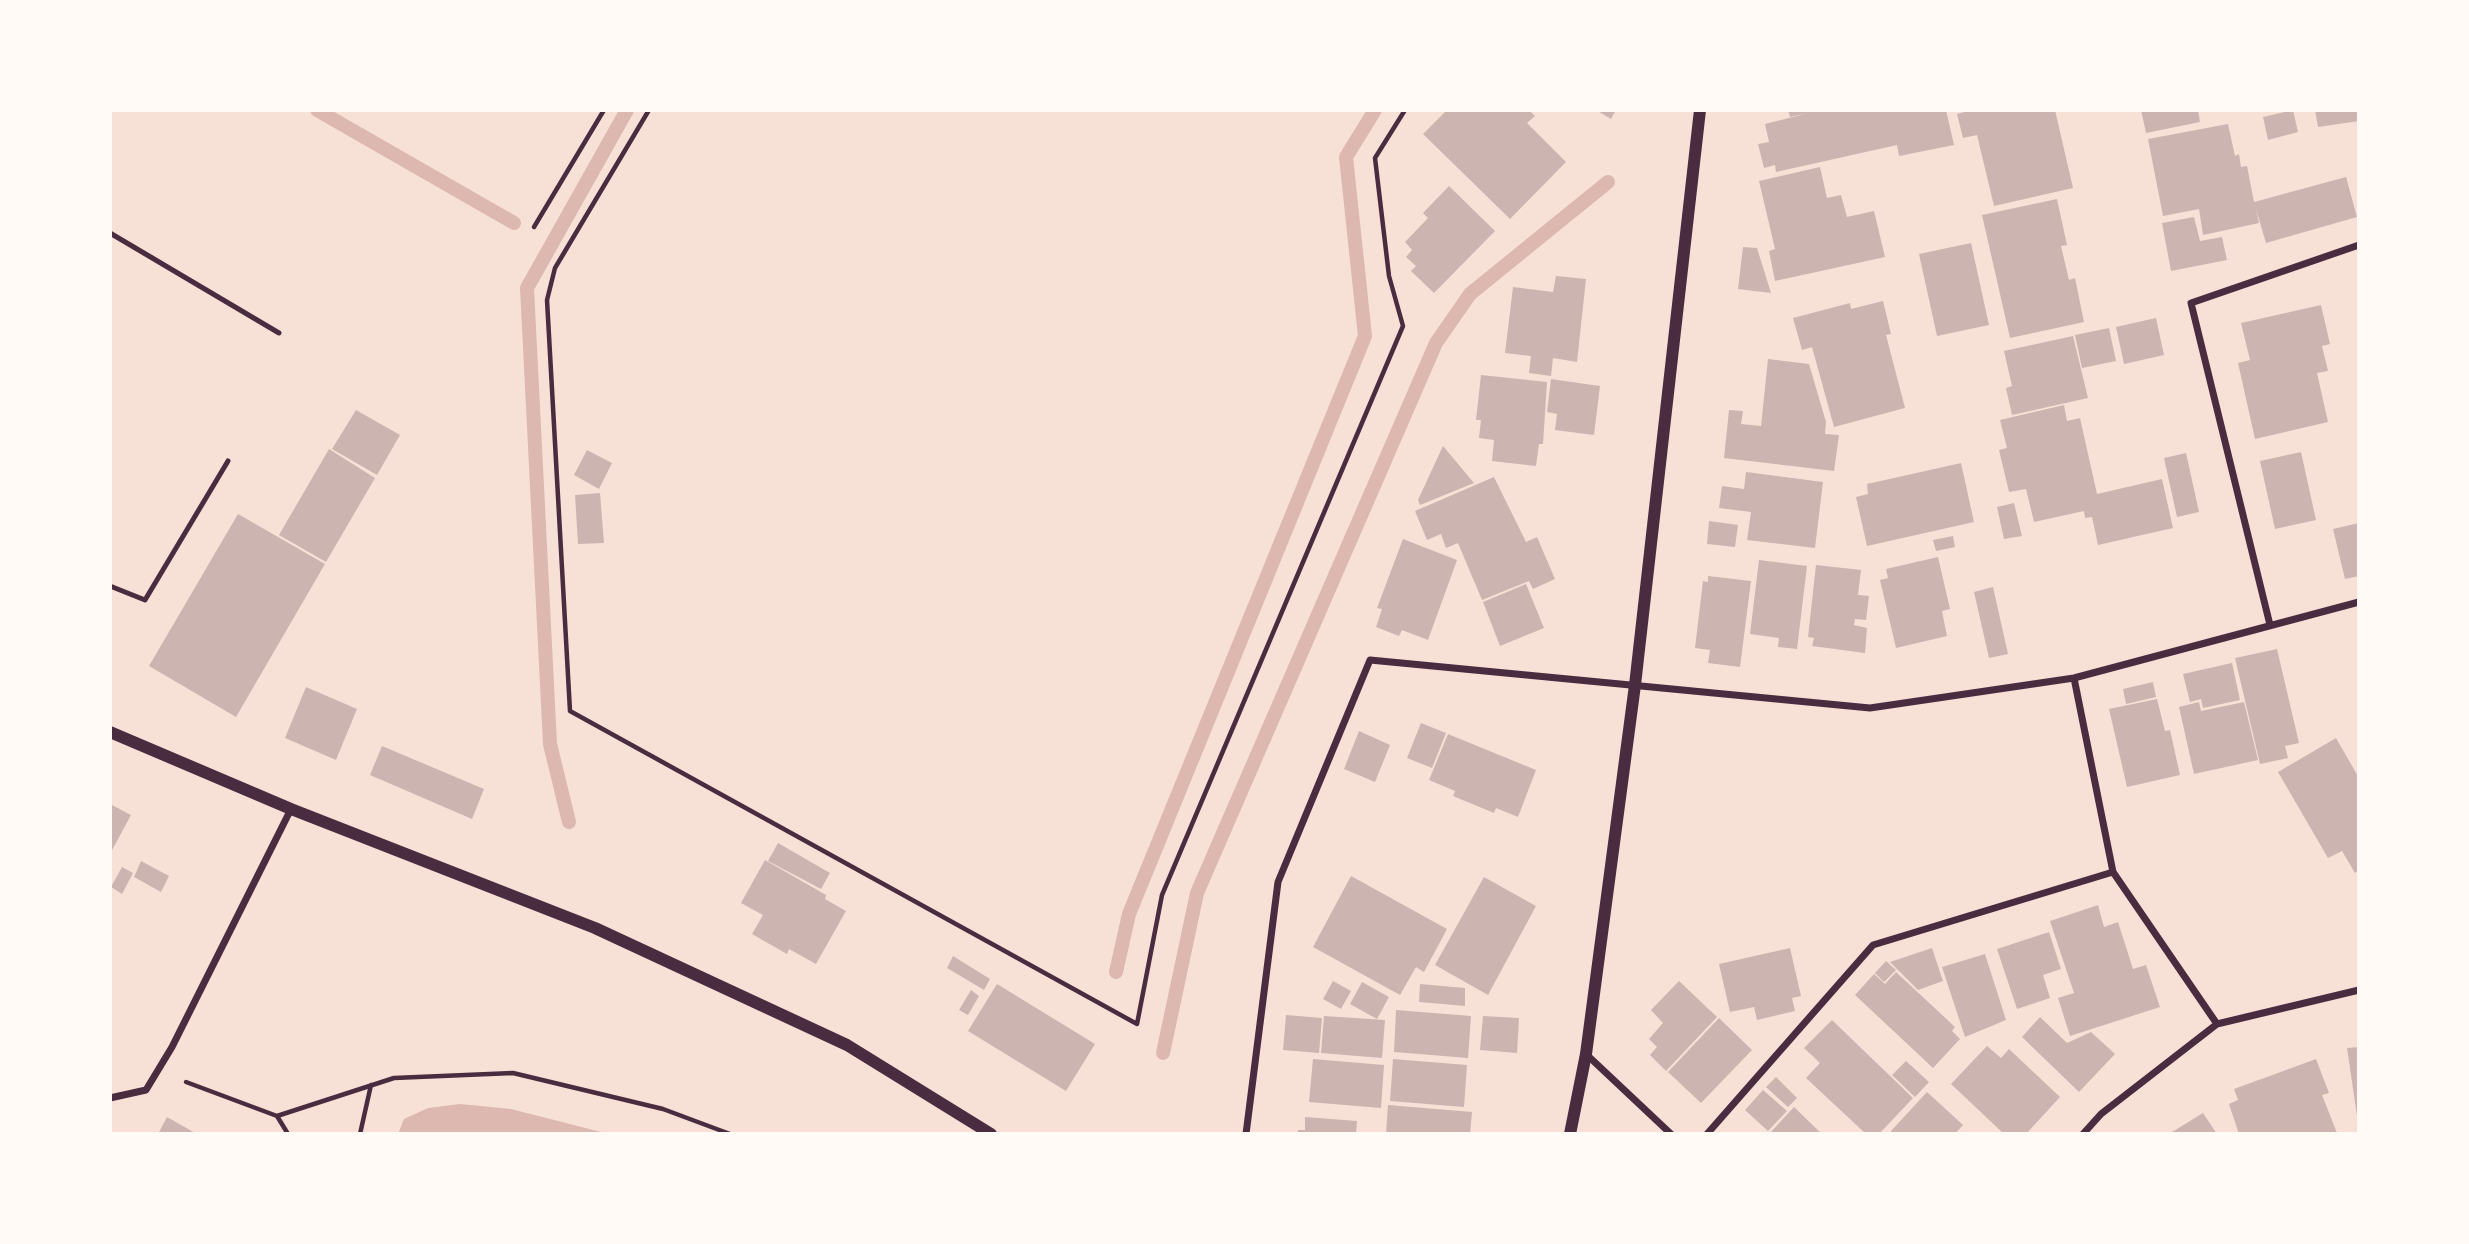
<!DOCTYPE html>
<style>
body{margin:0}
#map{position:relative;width:2469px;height:1244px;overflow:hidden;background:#f7e1d7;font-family:Literata,serif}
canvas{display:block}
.frame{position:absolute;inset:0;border:112px solid #fffaf5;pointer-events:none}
</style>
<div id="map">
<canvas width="2469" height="1244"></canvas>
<div class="frame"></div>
</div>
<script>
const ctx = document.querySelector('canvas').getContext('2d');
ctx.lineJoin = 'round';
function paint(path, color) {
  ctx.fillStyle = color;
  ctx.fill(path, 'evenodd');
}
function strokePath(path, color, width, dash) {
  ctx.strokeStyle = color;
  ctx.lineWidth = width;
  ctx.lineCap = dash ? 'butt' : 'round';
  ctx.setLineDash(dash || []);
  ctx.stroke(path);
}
paint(new Path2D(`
 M 460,1104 L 511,1109 L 609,1134 L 398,1134 L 404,1119 L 428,1108 Z`), '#dcb8b0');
strokePath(new Path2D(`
 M 317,110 L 514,223
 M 569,822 L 550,744 L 527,288 L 627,110
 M 1116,972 L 1129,914 L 1365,336 L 1346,157 L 1375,110
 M 1163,1053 L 1197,893 L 1436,343 L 1470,294 L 1608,182`), '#dcb8b0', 14);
paint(new Path2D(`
 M 1447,110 L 1529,110 L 1535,116 L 1527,123 L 1566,162 L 1510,219 L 1423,134 Z
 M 1596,110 L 1616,110 L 1611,119 Z
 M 1788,110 L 1817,110 L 1817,111 L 1790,117 Z
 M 1820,110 L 1946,110 L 1954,145 L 1899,156 L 1897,145 L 1776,172 L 1775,165 L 1764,168 L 1758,144 L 1769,142 L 1765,124 Z
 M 1971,110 L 2055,110 L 2073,188 L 1994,206 L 1977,135 L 1963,138 L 1957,114 Z
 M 2141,110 L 2198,110 L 2200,122 L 2146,133 Z
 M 2293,110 L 2298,132 L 2268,140 L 2263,117 Z
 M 2315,110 L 2358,110 L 2359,121 L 2318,127 Z
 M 2228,124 L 2235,156 L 2239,154 L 2241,167 L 2247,166 L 2254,202 L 2346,177 L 2357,217 L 2266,243 L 2256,209 L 2259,223 L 2203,235 L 2199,209 L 2163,216 L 2148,139 Z
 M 1820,167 L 1827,198 L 1841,195 L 1847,217 L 1874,211 L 1885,257 L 1775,281 L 1769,251 L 1775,249 L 1759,181 Z
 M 1449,186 L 1495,231 L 1434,293 L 1411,271 L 1416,266 L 1406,257 L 1412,250 L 1405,242 L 1428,218 L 1423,213 Z
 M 2057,199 L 2067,245 L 2061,246 L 2069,280 L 2075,278 L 2084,322 L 2010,338 L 1982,215 Z
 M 2194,217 L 2200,241 L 2222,237 L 2227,260 L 2171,271 L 2162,223 Z
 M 1971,243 L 1989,325 L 1937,336 L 1919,254 Z
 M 1743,247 L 1757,248 L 1771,293 L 1738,289 Z
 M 1556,276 L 1586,279 L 1577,362 L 1553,358 L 1551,376 L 1529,373 L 1531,356 L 1505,353 L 1513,287 L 1553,292 Z
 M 1883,301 L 1891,334 L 1886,335 L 1905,408 L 1834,427 L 1812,347 L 1802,350 L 1793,318 L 1850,303 L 1851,309 Z
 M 2321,305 L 2330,344 L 2322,346 L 2328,371 L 2317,373 L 2328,422 L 2255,439 L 2238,363 L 2250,360 L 2241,323 Z
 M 2156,318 L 2164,355 L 2124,364 L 2116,327 Z
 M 2109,328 L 2116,361 L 2082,368 L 2075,335 Z
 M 2073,336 L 2088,398 L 2012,415 L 2006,388 L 2012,386 L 2004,351 Z
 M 1768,359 L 1809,364 L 1826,422 L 1825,434 L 1839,435 L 1834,471 L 1724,458 L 1729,410 L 1743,411 L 1741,424 L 1761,426 Z
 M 1481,375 L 1547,382 L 1543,444 L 1539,444 L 1536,466 L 1492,461 L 1494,440 L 1479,438 L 1481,420 L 1476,420 Z
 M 1551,379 L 1600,386 L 1594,435 L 1555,430 L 1557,414 L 1547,412 Z
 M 2064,405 L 2067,421 L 2080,418 L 2097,494 L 2162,479 L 2173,528 L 2098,545 L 2092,517 L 2085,518 L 2084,511 L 2034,522 L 2026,489 L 2009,492 L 1999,450 L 2007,448 L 2000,420 Z
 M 356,410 L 400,435 L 377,475 L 332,449 Z
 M 1443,446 L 1474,483 L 1420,505 L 1418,500 Z
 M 329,449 L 375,478 L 326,562 L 279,535 Z
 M 587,450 L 612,463 L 599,489 L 574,475 Z
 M 2301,452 L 2316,520 L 2275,529 L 2260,461 Z
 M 2186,453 L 2199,512 L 2177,517 L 2164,458 Z
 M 1961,463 L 1974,522 L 1867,546 L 1856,497 L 1868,494 L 1867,484 Z
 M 1746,472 L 1823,482 L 1815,548 L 1747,540 L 1751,512 L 1719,508 L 1722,486 L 1744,489 Z
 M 1494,477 L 1526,542 L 1537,537 L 1555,579 L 1533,589 L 1529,581 L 1482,600 L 1458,543 L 1446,548 L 1441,534 L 1427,540 L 1415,511 Z
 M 600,493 L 604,543 L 578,544 L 575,495 Z
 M 2014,503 L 2022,536 L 2004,539 L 1997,507 Z
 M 238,514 L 325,564 L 236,717 L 149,666 Z
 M 1709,521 L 1738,525 L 1735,547 L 1707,544 Z
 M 2359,523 L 2359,576 L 2345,579 L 2333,529 Z
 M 1953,536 L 1955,547 L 1936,551 L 1933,540 Z
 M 1403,539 L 1457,560 L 1428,640 L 1402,630 L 1399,636 L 1376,627 L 1382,609 L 1377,608 Z
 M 1938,557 L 1950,609 L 1942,611 L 1947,636 L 1896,648 L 1880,580 L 1888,578 L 1886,569 Z
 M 1759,560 L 1807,566 L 1797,649 L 1778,647 L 1779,638 L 1750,634 Z
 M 1816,565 L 1861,570 L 1858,595 L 1869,596 L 1866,620 L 1855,619 L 1854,625 L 1867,628 L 1865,653 L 1812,646 L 1814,638 L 1808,637 Z
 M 1708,576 L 1751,581 L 1740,667 L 1708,663 L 1710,650 L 1695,648 L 1703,581 L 1708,582 Z
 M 1526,584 L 1544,628 L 1500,646 L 1483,602 Z
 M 1993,587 L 2008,654 L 1989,658 L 1974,592 Z
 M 2277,649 L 2299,743 L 2285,746 L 2288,758 L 2260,764 L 2235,658 Z
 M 2232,663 L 2240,700 L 2203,708 L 2201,699 L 2190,702 L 2183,674 Z
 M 2153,682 L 2156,697 L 2126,704 L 2123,689 Z
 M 306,687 L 357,709 L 336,760 L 285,738 Z
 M 2157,699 L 2165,731 L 2170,730 L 2180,775 L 2127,787 L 2109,709 Z
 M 2199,702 L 2201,711 L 2244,702 L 2258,760 L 2194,774 L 2179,707 Z
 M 1421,723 L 1446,733 L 1432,768 L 1407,758 Z
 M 1359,731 L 1390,745 L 1375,782 L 1344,769 Z
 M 1448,734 L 1536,770 L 1518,817 L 1496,808 L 1494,813 L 1453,796 L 1455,791 L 1429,780 Z
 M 2336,738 L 2359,778 L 2359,870 L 2355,873 L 2342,851 L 2328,858 L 2278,772 Z
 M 382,746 L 484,789 L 472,819 L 370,775 Z
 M 110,804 L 131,815 L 110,854 Z
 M 778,843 L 830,873 L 821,889 L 768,861 Z
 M 765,860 L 826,895 L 825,899 L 846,911 L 816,964 L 789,949 L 787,954 L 752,934 L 763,915 L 741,903 Z
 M 141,861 L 169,876 L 161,892 L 134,877 Z
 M 122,867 L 133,873 L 122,894 L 111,887 Z
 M 1351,876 L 1447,929 L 1424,972 L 1416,967 L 1400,995 L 1313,947 Z
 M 1484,877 L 1536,906 L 1488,995 L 1435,965 Z
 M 2098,905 L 2104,927 L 2118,922 L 2133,969 L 2146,965 L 2160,1007 L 2070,1036 L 2058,998 L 2074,993 L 2050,921 Z
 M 2049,932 L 2061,969 L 2043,975 L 2050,998 L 2017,1009 L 1997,949 Z
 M 1790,948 L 1801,996 L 1792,998 L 1795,1011 L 1757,1020 L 1754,1007 L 1730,1012 L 1719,964 Z
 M 1932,948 L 1943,981 L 1918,990 L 1890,962 Z
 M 1985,954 L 2006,1020 L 1965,1037 L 1942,967 Z
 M 953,956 L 990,979 L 984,990 L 947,968 Z
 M 1886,961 L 1896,970 L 1884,982 L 1875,973 Z
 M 1896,972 L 1955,1027 L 1952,1031 L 1960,1039 L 1933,1068 L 1855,995 L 1874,974 L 1885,984 Z
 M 1333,981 L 1351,991 L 1341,1009 L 1323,999 Z
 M 1679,981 L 1717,1017 L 1666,1071 L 1650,1055 L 1657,1047 L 1649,1039 L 1663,1023 L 1651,1010 Z
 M 1362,982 L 1389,997 L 1377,1019 L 1350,1004 Z
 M 997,984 L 1095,1044 L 1066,1091 L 968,1031 Z
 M 1420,984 L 1465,988 L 1465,1006 L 1419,1002 Z
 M 971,990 L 979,996 L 968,1015 L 959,1010 Z
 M 1396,1010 L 1471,1016 L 1468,1058 L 1394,1052 Z
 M 1286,1015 L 1322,1018 L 1319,1053 L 1283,1050 Z
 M 1324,1016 L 1385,1020 L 1382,1058 L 1321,1053 Z
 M 1483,1016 L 1519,1018 L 1517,1053 L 1480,1050 Z
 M 2040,1017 L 2067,1043 L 2091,1032 L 2115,1054 L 2079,1092 L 2022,1037 Z
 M 1719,1018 L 1752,1050 L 1701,1103 L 1668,1072 Z
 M 1832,1020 L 1913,1098 L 1879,1134 L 1866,1134 L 1806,1078 L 1820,1063 L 1804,1048 Z
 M 1987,1046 L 2001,1058 L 2009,1049 L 2060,1097 L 2026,1134 L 2004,1134 L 1951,1084 Z
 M 2359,1047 L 2359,1116 L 2357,1116 L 2347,1048 Z
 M 1313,1059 L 1384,1065 L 1381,1108 L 1309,1102 Z
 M 1393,1059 L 1467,1065 L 1464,1107 L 1390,1101 Z
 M 2316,1059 L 2329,1093 L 2322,1095 L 2337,1133 L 2239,1134 L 2229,1104 L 2238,1100 L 2234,1089 Z
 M 1906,1061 L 1929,1082 L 1915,1097 L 1892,1075 Z
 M 1776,1077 L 1797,1098 L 1788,1107 L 1766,1087 Z
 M 1763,1090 L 1787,1111 L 1768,1131 L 1745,1110 Z
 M 1927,1092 L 1963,1125 L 1955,1134 L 1893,1134 L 1891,1131 Z
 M 1388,1105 L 1472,1112 L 1470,1134 L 1386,1134 Z
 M 1794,1107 L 1822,1134 L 1769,1134 Z
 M 2203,1113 L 2217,1134 L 2173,1134 L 2172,1132 Z
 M 167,1117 L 197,1134 L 158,1134 Z
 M 1305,1117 L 1357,1121 L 1356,1134 L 1298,1134 L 1298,1130 L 1305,1130 Z`), '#ccb4b1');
strokePath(new Path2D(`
 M 649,110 L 555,268 L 547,300 L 570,711 L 1137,1024 L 1162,895 L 1403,326 L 1389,276 L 1375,158 L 1405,110
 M 534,227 L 604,110
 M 186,1082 L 277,1116 L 288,1134
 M 277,1116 L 394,1078 L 513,1073 L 663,1109 L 730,1134
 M 360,1134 L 371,1085`), '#4a2c40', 4.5);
strokePath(new Path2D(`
 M 110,233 L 279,333
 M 110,586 L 145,600 L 228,461`), '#4a2c40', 5);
strokePath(new Path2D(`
 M 2270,625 L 2191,303 L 2359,245
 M 2074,678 L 2113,872 L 2217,1024
 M 1586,1054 L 1671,1134
 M 110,1098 L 146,1090 L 172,1047 L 291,809
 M 1246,1134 L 1278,882 L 1370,660 L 1870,708 L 2074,678 L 2359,602
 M 1707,1134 L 1873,945 L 2113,872
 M 2083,1134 L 2101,1114 L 2217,1024 L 2359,990`), '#4a2c40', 7);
strokePath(new Path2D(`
 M 110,732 L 291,809 L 595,928 L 847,1045 L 991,1134
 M 1570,1134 L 1586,1054 L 1635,685 L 1700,110`), '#4a2c40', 12);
</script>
